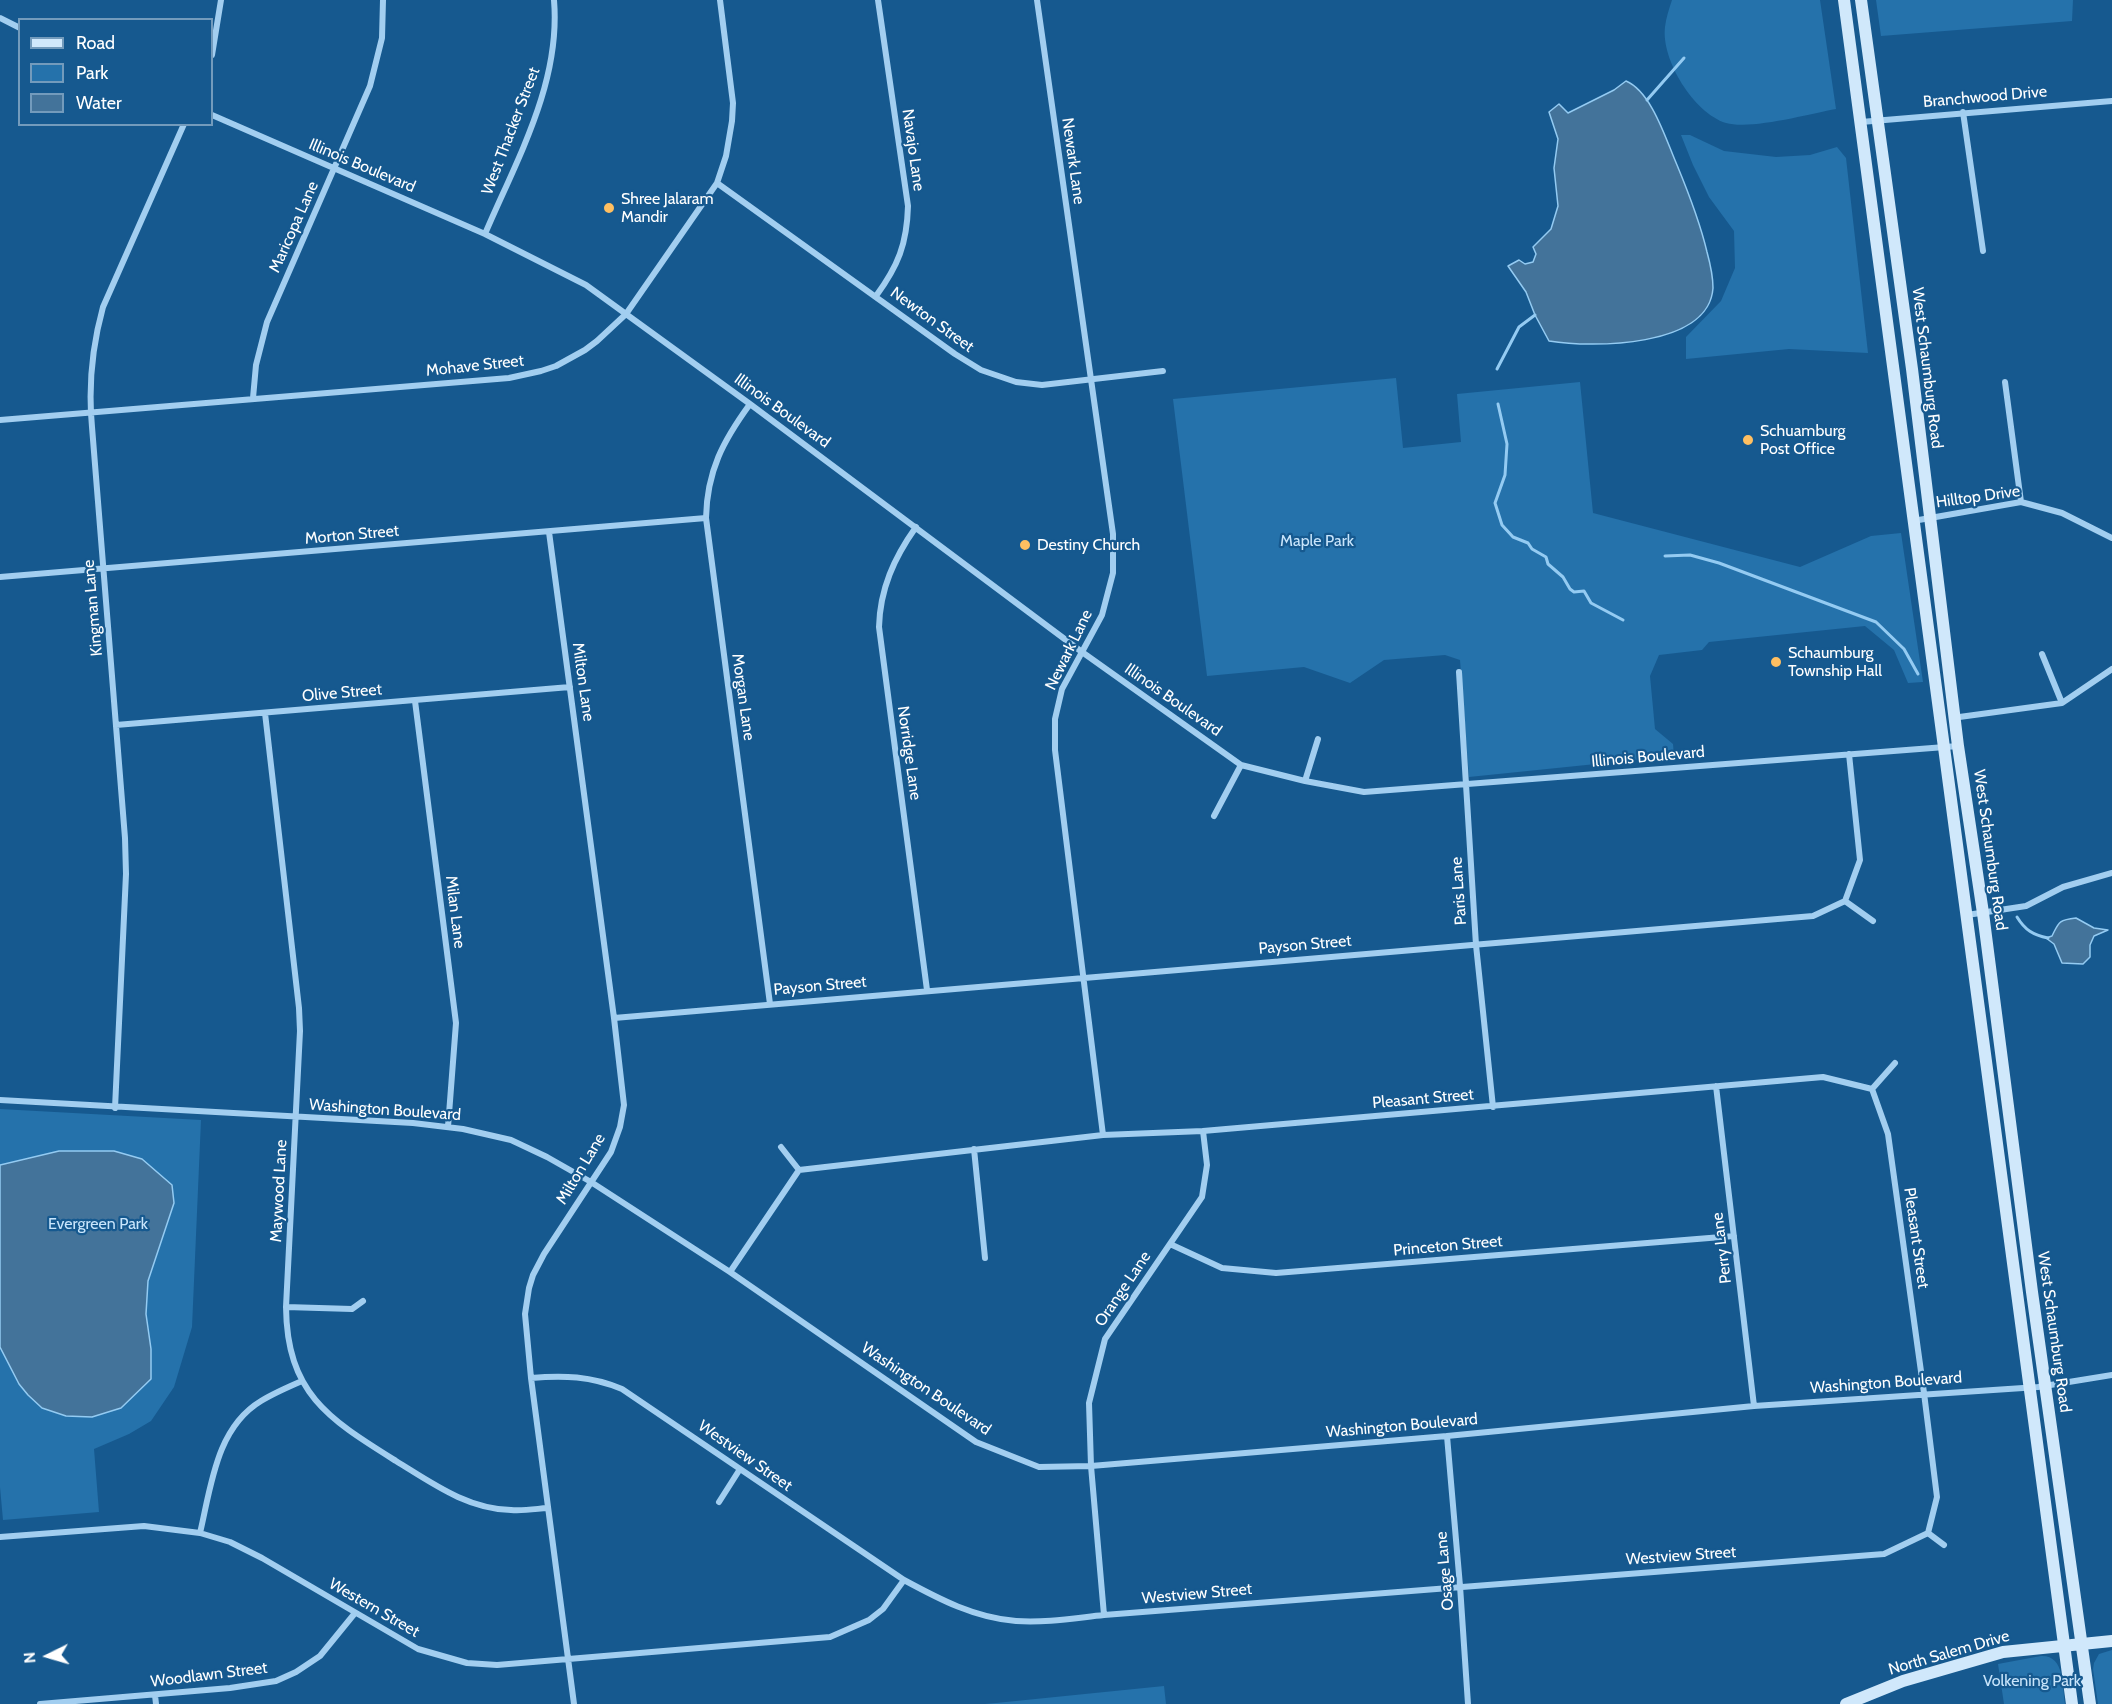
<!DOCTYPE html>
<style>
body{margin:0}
#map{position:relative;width:2112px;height:1704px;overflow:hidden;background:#16598f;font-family:Cabin,sans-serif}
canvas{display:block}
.legend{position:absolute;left:18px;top:18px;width:195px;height:108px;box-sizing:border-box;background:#16598f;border:2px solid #739bbc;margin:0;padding:8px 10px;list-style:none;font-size:18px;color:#fff}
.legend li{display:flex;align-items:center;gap:12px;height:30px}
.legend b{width:30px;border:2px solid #739bbc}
.north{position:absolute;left:18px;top:1626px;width:60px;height:60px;-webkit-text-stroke:4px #16598f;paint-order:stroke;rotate:265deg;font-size:16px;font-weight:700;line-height:24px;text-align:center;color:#fff}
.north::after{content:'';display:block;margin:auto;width:21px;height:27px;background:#fff;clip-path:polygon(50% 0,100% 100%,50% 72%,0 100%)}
</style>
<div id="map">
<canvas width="2112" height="1704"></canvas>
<ul class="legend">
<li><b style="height:8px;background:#d0e8fb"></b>Road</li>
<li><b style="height:16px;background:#2572ab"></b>Park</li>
<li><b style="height:16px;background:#43739a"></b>Water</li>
</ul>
<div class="north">N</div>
</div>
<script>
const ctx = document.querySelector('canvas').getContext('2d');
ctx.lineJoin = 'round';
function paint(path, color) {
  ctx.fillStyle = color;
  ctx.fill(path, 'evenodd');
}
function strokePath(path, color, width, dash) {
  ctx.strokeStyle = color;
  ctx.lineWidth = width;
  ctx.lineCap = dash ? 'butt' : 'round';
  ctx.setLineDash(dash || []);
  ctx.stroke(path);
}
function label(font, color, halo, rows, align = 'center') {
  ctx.font = font + ' Cabin,sans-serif';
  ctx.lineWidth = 4.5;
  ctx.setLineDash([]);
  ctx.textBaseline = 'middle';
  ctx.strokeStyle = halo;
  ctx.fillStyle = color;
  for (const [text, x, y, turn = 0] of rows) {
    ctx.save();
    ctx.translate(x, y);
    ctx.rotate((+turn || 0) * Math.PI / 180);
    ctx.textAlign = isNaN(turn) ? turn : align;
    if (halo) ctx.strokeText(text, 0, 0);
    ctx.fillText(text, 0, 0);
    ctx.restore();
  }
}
paint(new Path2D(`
 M 1672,0 L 1820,0 L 1836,109 C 1809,114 1751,130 1726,123 C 1694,113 1661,60 1665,27 C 1666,18 1669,9 1672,0 Z
 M 1876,0 L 2073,0 L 2072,21 L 1881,36 Z
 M 1681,135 L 1690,135 L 1724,151 L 1776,157 L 1810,155 L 1837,147 L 1846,158 L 1868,353 L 1789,349 L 1686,359 L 1686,337 L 1721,301 L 1735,268 L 1734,231 L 1709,197 L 1693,165 Z
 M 1396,378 L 1403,448 L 1461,442 L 1457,394 L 1580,382 L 1593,513 L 1800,567 L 1871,536 L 1901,533 L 1923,682 L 1908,683 L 1894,650 L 1865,626 L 1709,642 L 1702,650 L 1659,655 L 1650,676 L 1655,729 L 1673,744 L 1674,756 L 1469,777 L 1460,660 L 1445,655 L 1384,660 L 1350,683 L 1304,667 L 1207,676 L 1173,399 Z
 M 0,1109 L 201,1120 L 192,1327 L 174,1387 L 151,1421 L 129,1434 L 94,1449 L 99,1512 L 3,1520 L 0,1487 Z
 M 2112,1650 L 2112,1704 L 2098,1704 L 2093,1669 L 2094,1663 L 2099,1654 Z
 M 2041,1656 C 2065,1655 2062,1686 2065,1704 L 2004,1704 L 1998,1664 Z
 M 1164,1686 L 1166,1704 L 985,1704 L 996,1703 Z`), '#2572ab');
const water = new Path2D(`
 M 1626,81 C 1652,92 1666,140 1677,165 C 1689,194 1700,222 1707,252 C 1710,263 1713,276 1713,288 C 1709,348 1591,348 1549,341 L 1535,315 L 1526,292 L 1508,266 L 1519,260 L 1525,264 L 1533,262 L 1536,254 L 1533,247 L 1551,229 L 1558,206 L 1554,168 L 1558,139 L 1549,112 L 1559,104 L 1568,113 L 1614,90 Z
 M 2076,918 L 2094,928 L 2108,930 L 2094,936 L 2090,945 L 2090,957 L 2083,964 L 2062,963 L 2054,944 L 2046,938 L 2052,936 C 2059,922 2058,920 2076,918 Z
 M 59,1151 L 114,1151 L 142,1159 L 172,1185 L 174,1203 L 148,1281 L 146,1314 L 151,1349 L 151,1379 L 121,1408 L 92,1417 L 66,1416 L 42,1408 L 28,1395 L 19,1384 L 0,1347 L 0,1165 Z`);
paint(water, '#43739a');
strokePath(water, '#94cbf2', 1.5);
strokePath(new Path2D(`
 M 1647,100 L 1684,58
 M 1497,369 L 1519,327 L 1535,315
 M 1498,404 L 1507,444 L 1505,475 L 1495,503 L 1502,525 L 1513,537 L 1528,543 L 1532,549 L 1546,557 L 1548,564 L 1563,577 L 1570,589 L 1574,592 L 1584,591 L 1591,603 L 1623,620
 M 1665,556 L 1690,555 L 1719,563 L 1876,622 L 1904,649 L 1918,674
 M 2017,917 C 2025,930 2033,935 2048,938`), '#94cbf2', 3);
strokePath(new Path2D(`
 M 1037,0 L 1113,534 L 1113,573 L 1102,615 L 1062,689 L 1055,719 L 1055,750 L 1103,1135
 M 0,18 L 20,28
 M 212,55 L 221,0
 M 1963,112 L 1983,251
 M 212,115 L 485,234 L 586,285 L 750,404 L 1082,652 L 1241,765 L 1305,781 L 1364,792 L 1958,746
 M 1861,122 L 2112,101
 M 717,183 L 955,354 L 981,370 L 1016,382 L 1042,385 L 1163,371
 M 485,234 C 517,159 561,83 554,0
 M 876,296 C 898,266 907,244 908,206 L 878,0
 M 2005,382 L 2021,502
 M 253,398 L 256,365 L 267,322 L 370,86 L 382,38 L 383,0
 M 750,404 C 723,441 707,471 706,518 L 770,1004
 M 0,420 L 509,378 L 541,371 L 556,366 L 585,350 L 597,341 L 626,314 L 717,183 L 726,156 L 732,121 L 733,103 L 720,0
 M 1913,521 L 2021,502 L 2062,513 L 2112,538
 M 916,527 C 894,558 880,589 879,627 L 927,990
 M 549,532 L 614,1018 L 624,1105 L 620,1127 L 611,1152 L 544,1254 L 533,1275 L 529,1288 L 525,1314 L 531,1378 L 574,1704
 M 0,577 L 706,518
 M 2042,654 L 2062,703
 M 1459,672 L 1476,945 L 1493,1107
 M 415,701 L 456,1023 L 448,1127
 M 265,713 L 299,1008 L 300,1031 L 286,1307 C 287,1394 329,1419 396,1461 C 432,1483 467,1509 511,1510 C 523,1511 535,1509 547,1508
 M 1952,718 L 2062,703 L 2112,669
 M 116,725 L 570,687
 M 1305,781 L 1318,739
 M 1214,816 L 1241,765
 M 1845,901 L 1873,921
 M 1967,915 L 2026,906 L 2063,887 L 2112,873
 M 614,1018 L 1813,916 L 1845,901 L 1860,860 L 1849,754
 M 1716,1086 L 1754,1406
 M 1872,1089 L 1888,1134 L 1924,1393 L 1937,1497 L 1928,1533
 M 0,1100 L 413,1123 L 463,1129 L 511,1140 L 547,1157 L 591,1182 L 730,1272 L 976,1442 L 1039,1467 L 1091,1466 L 1447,1436 L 1754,1406 L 2038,1387 L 2112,1375
 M 115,1108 L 126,874 L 125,838 L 92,427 C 88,385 92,347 103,307 L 184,124
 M 781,1147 L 799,1170
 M 974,1149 L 985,1258
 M 1170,1244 L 1222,1268 L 1276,1273 L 1734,1236
 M 730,1272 L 799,1170 L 1103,1135 L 1203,1131 L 1823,1077 L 1872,1089 L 1895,1063
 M 286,1307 L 352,1309 L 363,1301
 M 531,1378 C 563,1375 591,1376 622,1389 L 904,1580 C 939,1599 975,1618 1016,1621 C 1046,1623 1075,1618 1104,1615 L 1884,1554 L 1928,1533 L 1944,1545
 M 1447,1436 L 1460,1586 L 1468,1704
 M 719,1502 L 740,1469
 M 200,1533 C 211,1487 216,1428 261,1401 C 274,1393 288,1387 302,1381
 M 0,1537 L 144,1526 L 200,1533 L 230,1542 L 262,1558 L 418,1649 L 467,1663 L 497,1665 L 830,1637 L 869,1620 L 883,1609 L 904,1580
 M 1104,1615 L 1091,1466 L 1089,1403 L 1105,1339 L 1202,1197 L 1207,1165 L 1203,1131
 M 155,1695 L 156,1704
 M 40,1704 L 230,1688 L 276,1681 L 296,1672 L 320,1656 L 355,1613`), '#a2cef0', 6);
strokePath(new Path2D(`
 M 1844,0 L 2072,1704
 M 1861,0 L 1912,369 L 1958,746 L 1983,913 L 2032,1292 L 2090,1704
 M 1846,1704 L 1903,1681 L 2003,1652 L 2112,1641`), '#d0e8fb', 12);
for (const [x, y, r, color] of [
 [609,208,6,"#ffbf61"],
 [1748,440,6,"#ffbf61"],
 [1025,545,6,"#ffbf61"],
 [1776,662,6,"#ffbf61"]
]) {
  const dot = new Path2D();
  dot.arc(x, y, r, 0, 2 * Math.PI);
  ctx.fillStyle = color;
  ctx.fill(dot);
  strokePath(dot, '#16598f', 2);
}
label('16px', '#fff', '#16598f', [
 ["Branchwood Drive",1985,97,-5],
 ["West Thacker Street",511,131,-69],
 ["Navajo Lane",913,150,82],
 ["Newark Lane",1073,161,82],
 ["Illinois Boulevard",362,166,23],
 ["Maricopa Lane",294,227,-66],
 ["Newton Street",932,320,36],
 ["Mohave Street",475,366,-6],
 ["West Schaumburg Road",1927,368,83],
 ["Illinois Boulevard",782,411,36],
 ["Hilltop Drive",1978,497,-8],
 ["Morton Street",352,535,-5],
 ["Kingman Lane",93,608,-95],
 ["Newark Lane",1069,650,-64],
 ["Milton Lane",583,682,82],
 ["Olive Street",342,693,-5],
 ["Morgan Lane",743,697,82],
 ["Illinois Boulevard",1173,700,35],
 ["Norridge Lane",909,753,82],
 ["Illinois Boulevard",1648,757,-5],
 ["West Schaumburg Road",1990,850,82],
 ["Paris Lane",1459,891,-94],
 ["Milan Lane",455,912,83],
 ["Payson Street",1305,945,-5],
 ["Payson Street",820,986,-5],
 ["Pleasant Street",1423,1099,-5],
 ["Washington Boulevard",385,1110,4],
 ["Milton Lane",581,1169,-59],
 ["Maywood Lane",279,1191,-87],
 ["Pleasant Street",1916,1238,82],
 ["Princeton Street",1448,1246,-5],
 ["Perry Lane",1722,1248,-97],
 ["Orange Lane",1123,1289,-56],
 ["West Schaumburg Road",2054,1332,82],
 ["Washington Boulevard",1886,1383,-4],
 ["Washington Boulevard",926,1389,34],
 ["Washington Boulevard",1402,1426,-5],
 ["Westview Street",745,1456,35],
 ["Westview Street",1681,1556,-4],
 ["Osage Lane",1445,1571,-95],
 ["Westview Street",1197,1594,-5],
 ["Western Street",374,1608,30],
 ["North Salem Drive",1949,1653,-16],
 ["Woodlawn Street",209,1675,-7]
]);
label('16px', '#fff', '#16598f', [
 ["Shree Jalaram",621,199],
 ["Mandir",621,217],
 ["Schuamburg",1760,431],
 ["Post Office",1760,449],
 ["Destiny Church",1037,545],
 ["Schaumburg",1788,653],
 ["Township Hall",1788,671]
], 'left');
label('16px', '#c9e5fb', '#16598f', [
 ["Maple Park",1317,541],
 ["Evergreen Park",98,1224],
 ["Volkening Park",2032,1681]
]);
</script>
